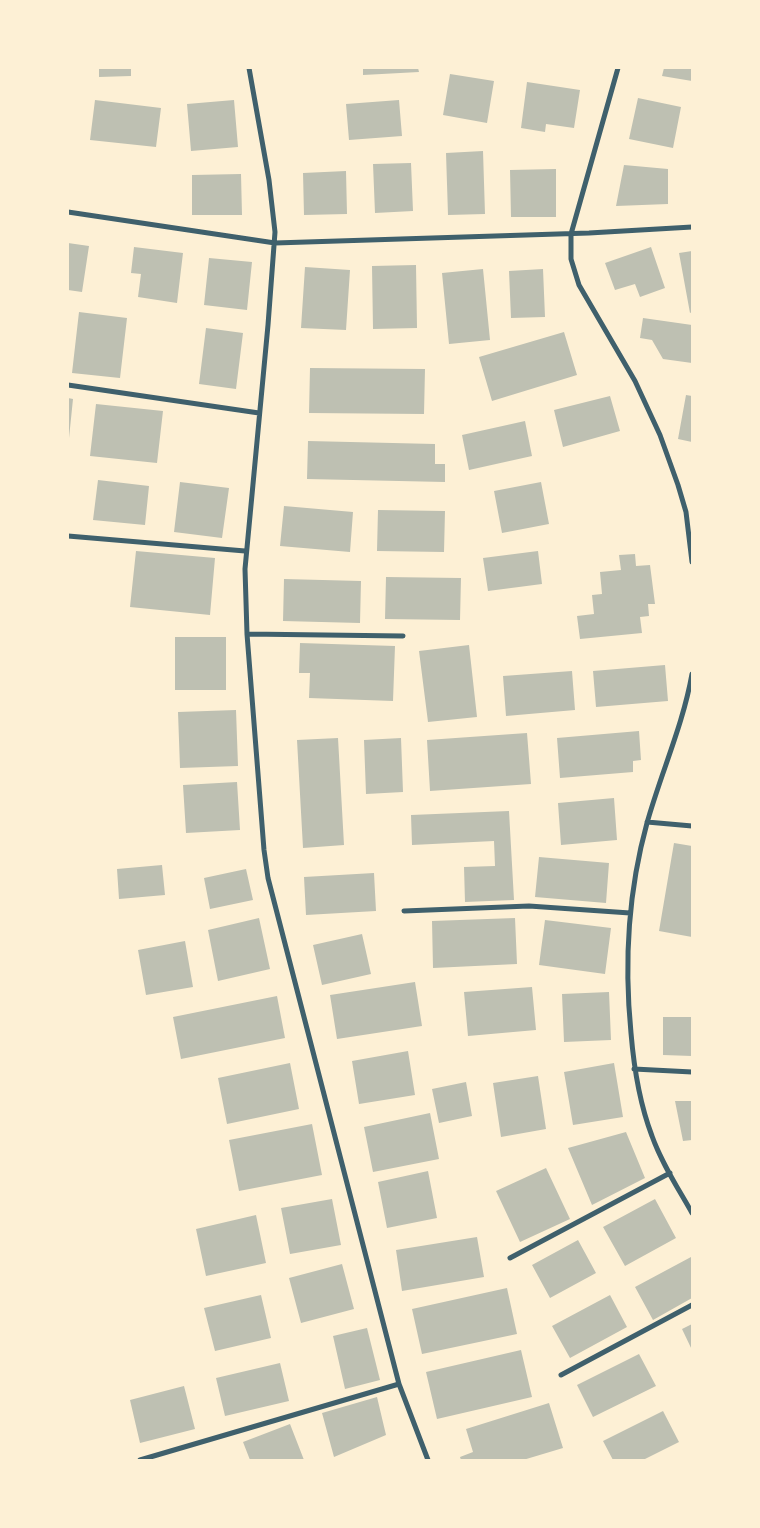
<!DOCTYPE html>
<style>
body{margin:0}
#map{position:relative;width:760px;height:1528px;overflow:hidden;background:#fdf0d5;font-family:"Noto Sans",sans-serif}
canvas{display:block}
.frame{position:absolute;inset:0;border:69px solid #fdf0d5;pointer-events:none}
</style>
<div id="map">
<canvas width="760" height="1528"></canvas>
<div class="frame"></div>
</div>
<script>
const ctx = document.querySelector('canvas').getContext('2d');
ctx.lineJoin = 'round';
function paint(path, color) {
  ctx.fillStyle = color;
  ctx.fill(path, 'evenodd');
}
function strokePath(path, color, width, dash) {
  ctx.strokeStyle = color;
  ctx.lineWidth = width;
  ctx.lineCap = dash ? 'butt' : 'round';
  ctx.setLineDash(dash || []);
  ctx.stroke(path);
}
paint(new Path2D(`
 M 99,68 L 131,68 L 131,76 L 99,77 Z
 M 363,68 L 418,68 L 419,72 L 363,75 Z
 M 664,68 L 692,68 L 692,81 L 662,76 Z
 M 450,74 L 494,81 L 487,123 L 443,115 Z
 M 527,82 L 580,90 L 574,128 L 546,124 L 545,132 L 521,128 Z
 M 638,98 L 681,107 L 673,148 L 629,139 Z
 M 95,100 L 161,108 L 156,147 L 90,140 Z
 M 234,100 L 238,147 L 191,151 L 187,104 Z
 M 399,100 L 402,136 L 349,140 L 346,104 Z
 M 483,151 L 485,214 L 448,215 L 446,153 Z
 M 411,163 L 413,211 L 375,213 L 373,164 Z
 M 624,165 L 668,169 L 668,204 L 616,206 Z
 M 556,169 L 556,217 L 511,217 L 510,170 Z
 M 346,171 L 347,214 L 304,215 L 303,173 Z
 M 241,174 L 242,215 L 192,215 L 192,175 Z
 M 68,243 L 89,246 L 82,292 L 68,290 Z
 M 134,247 L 183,253 L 177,303 L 138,297 L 141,274 L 131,273 Z
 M 651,247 L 665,288 L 640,297 L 635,284 L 615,290 L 605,263 Z
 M 692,251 L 692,312 L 690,313 L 679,253 Z
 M 209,258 L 252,262 L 247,310 L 204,305 Z
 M 416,265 L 417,328 L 373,329 L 372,266 Z
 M 305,267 L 350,270 L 346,330 L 301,328 Z
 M 483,269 L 490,340 L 449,344 L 442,273 Z
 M 543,269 L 545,317 L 511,318 L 509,271 Z
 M 79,312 L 127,318 L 120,378 L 72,373 Z
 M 643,318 L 692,325 L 692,363 L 663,359 L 652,340 L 640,338 Z
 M 206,328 L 243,333 L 236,389 L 199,384 Z
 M 564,332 L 577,375 L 492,401 L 479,357 Z
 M 310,368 L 425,369 L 424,414 L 309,413 Z
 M 686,395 L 692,396 L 692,442 L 678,439 Z
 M 610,396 L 620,431 L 563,447 L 554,410 Z
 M 68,398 L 73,399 L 69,438 L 68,438 Z
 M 96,404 L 163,411 L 157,463 L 90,456 Z
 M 525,421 L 532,456 L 469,470 L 462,435 Z
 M 308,441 L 435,444 L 435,464 L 445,464 L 445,482 L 307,479 Z
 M 98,480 L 149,486 L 145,525 L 93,520 Z
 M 180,482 L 229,488 L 222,538 L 174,532 Z
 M 541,482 L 549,524 L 502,533 L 494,491 Z
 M 284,506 L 353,512 L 350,552 L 280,546 Z
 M 378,510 L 445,511 L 444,552 L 377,551 Z
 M 136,551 L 215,558 L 210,615 L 130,607 Z
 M 538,551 L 542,584 L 488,591 L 483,558 Z
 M 635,554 L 636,566 L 650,565 L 655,604 L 648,604 L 649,616 L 640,617 L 642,633 L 580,639 L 577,616 L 594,614 L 592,595 L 602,594 L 600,572 L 621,570 L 619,555 Z
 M 386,577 L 461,578 L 460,620 L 385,619 Z
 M 284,579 L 361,581 L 360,623 L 283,621 Z
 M 175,637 L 226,637 L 226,690 L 175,690 Z
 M 300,643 L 395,646 L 393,701 L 309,698 L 310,673 L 299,673 Z
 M 469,645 L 477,717 L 428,722 L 419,651 Z
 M 665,665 L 668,701 L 596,707 L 593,671 Z
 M 572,671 L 575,710 L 506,716 L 503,676 Z
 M 236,710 L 238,766 L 180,768 L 178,712 Z
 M 639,731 L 641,760 L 633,761 L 633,772 L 560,778 L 557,738 Z
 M 527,733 L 531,784 L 430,791 L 427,740 Z
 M 338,738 L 344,845 L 303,848 L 297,740 Z
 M 401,738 L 403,792 L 366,794 L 364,740 Z
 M 237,782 L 240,830 L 186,833 L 183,785 Z
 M 614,798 L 617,840 L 561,845 L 558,803 Z
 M 509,811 L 514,900 L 465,902 L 464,867 L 495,866 L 494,841 L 412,845 L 411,815 Z
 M 674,843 L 692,846 L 692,937 L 659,931 Z
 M 539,857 L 609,863 L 606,903 L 535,897 Z
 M 162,865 L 165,895 L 119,899 L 117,869 Z
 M 246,869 L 253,900 L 210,909 L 204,878 Z
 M 374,873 L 376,911 L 306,915 L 304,877 Z
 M 259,918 L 270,969 L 218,981 L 208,930 Z
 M 515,918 L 517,964 L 433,968 L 432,921 Z
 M 545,920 L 611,928 L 605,974 L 539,965 Z
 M 362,934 L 371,974 L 322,985 L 313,945 Z
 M 185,941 L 193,987 L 146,995 L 138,950 Z
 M 415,982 L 422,1026 L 337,1039 L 330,995 Z
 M 532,987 L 536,1030 L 468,1036 L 464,992 Z
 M 609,992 L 611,1040 L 564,1042 L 562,994 Z
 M 277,996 L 285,1038 L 181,1059 L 173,1017 Z
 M 663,1017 L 692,1017 L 692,1056 L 663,1055 Z
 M 408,1051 L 415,1095 L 359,1104 L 352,1061 Z
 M 290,1063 L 299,1109 L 227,1124 L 218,1078 Z
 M 614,1063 L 623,1117 L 573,1125 L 564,1072 Z
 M 538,1076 L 546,1129 L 501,1137 L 493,1083 Z
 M 466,1082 L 472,1116 L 439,1123 L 432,1089 Z
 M 675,1101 L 692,1101 L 692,1140 L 683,1141 Z
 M 430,1113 L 439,1159 L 373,1172 L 364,1127 Z
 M 312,1124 L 322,1175 L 239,1191 L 229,1140 Z
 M 626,1132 L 645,1178 L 592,1205 L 568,1148 Z
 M 546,1168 L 570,1219 L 520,1242 L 496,1191 Z
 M 428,1171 L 437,1218 L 387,1228 L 378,1182 Z
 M 332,1199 L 341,1245 L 290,1254 L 281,1208 Z
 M 655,1199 L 676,1238 L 625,1266 L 603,1227 Z
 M 256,1215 L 266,1263 L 206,1276 L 196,1229 Z
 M 477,1237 L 484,1277 L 402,1291 L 396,1250 Z
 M 578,1240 L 596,1273 L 550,1298 L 532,1265 Z
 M 691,1257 L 692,1260 L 692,1298 L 653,1320 L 635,1287 Z
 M 342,1264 L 354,1309 L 301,1323 L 289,1278 Z
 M 507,1288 L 517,1334 L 422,1354 L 412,1309 Z
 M 261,1295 L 271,1338 L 215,1351 L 204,1308 Z
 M 610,1295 L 627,1327 L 570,1358 L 552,1326 Z
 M 692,1324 L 692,1350 L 682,1329 Z
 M 367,1328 L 380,1380 L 345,1389 L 333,1336 Z
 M 521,1350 L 532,1397 L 437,1419 L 426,1372 Z
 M 639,1354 L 656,1386 L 593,1417 L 577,1385 Z
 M 280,1363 L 289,1401 L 225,1416 L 216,1378 Z
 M 184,1386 L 195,1429 L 140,1443 L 130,1400 Z
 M 377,1397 L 386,1435 L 334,1457 L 322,1413 Z
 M 549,1403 L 563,1448 L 523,1460 L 461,1460 L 460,1457 L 473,1452 L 466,1429 Z
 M 663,1411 L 679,1442 L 643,1460 L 613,1460 L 603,1441 Z
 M 290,1424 L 304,1460 L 250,1460 L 243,1442 Z`), '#bec0b2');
strokePath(new Path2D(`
 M 249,68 L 269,180 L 275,232 L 268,325 L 245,569 L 247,634 L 264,850 L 268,878 L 399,1384 L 428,1460
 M 618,68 L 571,234 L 571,259 L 579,285 L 635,381 L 660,435 L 678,485 L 686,512 L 692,562
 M 68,212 L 275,243 L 589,233 L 692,227
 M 68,385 L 259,413
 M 68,536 L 245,551
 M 247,634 L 403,636
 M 692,674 C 683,725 661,773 647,823 C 628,892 624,962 631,1033 C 634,1069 639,1102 652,1136 C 662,1164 678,1188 692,1213
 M 647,822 L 692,826
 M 404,911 L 529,906 L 630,913
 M 634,1069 L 692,1072
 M 510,1258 L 670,1173
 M 561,1375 L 692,1305
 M 140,1460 L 399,1384`), '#3f606c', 5);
</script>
